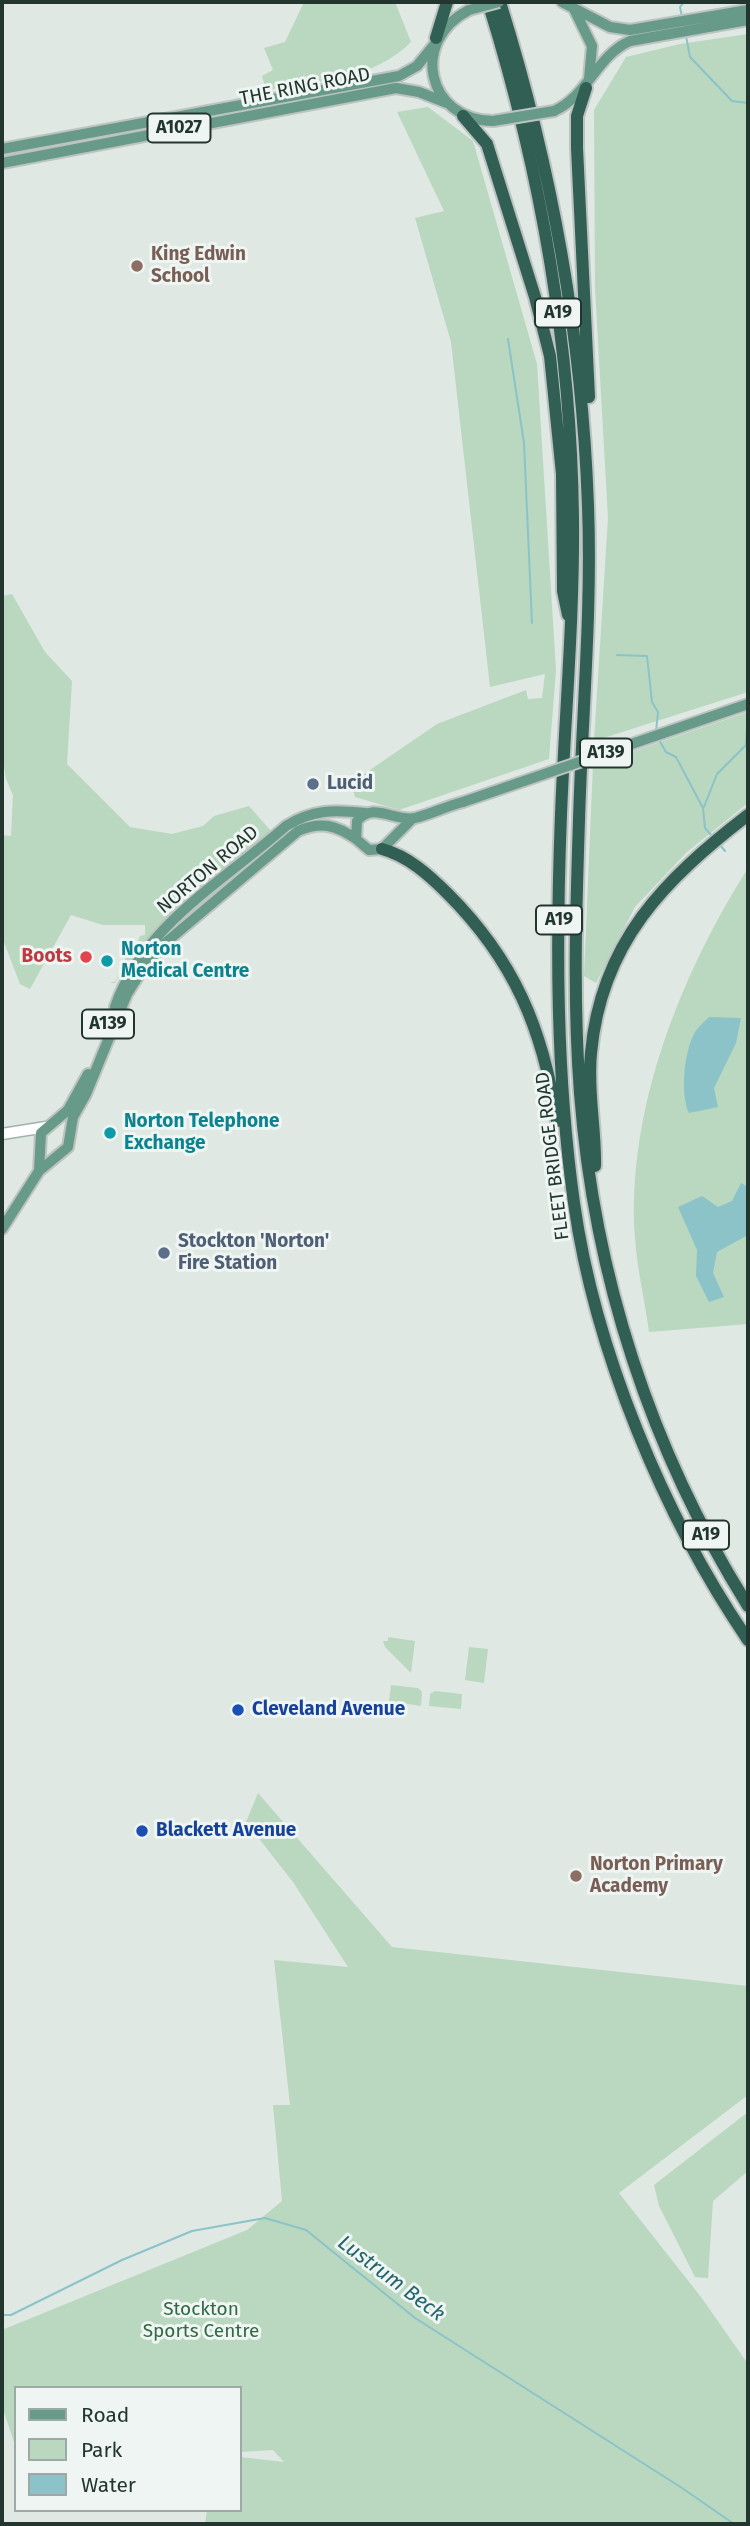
<!DOCTYPE html>
<style>
body{margin:0}
#map{position:relative;width:750px;height:2526px;overflow:hidden;background:#dfe8e3;font-family:"Fira Sans",sans-serif}
canvas{display:block}
.frame{position:absolute;inset:0;border:4px solid #22362f;pointer-events:none}
.legend{position:absolute;left:14px;top:2386px;width:228px;height:126px;box-sizing:border-box;background:#eff5f2;border:2px solid #9da9a4;margin:0;padding:9px 12px;list-style:none;font-size:21px;color:#22362f}
.legend li{display:flex;align-items:center;gap:14px;height:35px}
.legend b{width:35px;border:2px solid #9da9a4}
</style>
<div id="map">
<canvas width="750" height="2526"></canvas>
<div class="frame"></div>
<ul class="legend">
<li><b style="height:9px;background:#679a89"></b>Road</li>
<li><b style="height:19px;background:#b9d8bf"></b>Park</li>
<li><b style="height:19px;background:#8bc3c9"></b>Water</li>
</ul>
</div>
<script>
const ctx = document.querySelector('canvas').getContext('2d');
ctx.lineJoin = 'round';
function paint(path, color) {
  ctx.fillStyle = color;
  ctx.fill(path, 'evenodd');
}
function strokePath(path, color, width, dash) {
  ctx.strokeStyle = color;
  ctx.lineWidth = width;
  ctx.lineCap = dash ? 'butt' : 'round';
  ctx.setLineDash(dash || []);
  ctx.stroke(path);
}
function label(font, color, halo, rows, align = 'center') {
  ctx.font = font + ' "Fira Sans",sans-serif';
  ctx.lineWidth = 6;
  ctx.setLineDash([]);
  ctx.textBaseline = 'middle';
  ctx.strokeStyle = halo;
  ctx.fillStyle = color;
  for (const [text, x, y, turn = 0] of rows) {
    ctx.save();
    ctx.translate(x, y);
    ctx.rotate((+turn || 0) * Math.PI / 180);
    ctx.textAlign = isNaN(turn) ? turn : align;
    if (halo) ctx.strokeText(text, 0, 0);
    ctx.fillText(text, 0, 0);
    ctx.restore();
  }
}
paint(new Path2D(`
 M 304,2 L 395,2 L 411,42 C 374,80 316,81 266,90 L 262,76 L 273,70 L 264,48 L 285,42 Z
 M 748,34 L 748,692 L 594,741 L 608,518 L 595,288 L 594,110 L 626,57 L 680,44 Z
 M 428,107 L 473,141 L 537,364 L 556,670 L 549,759 L 399,810 L 355,797 L 351,783 L 437,724 L 526,690 L 528,699 L 542,698 L 545,674 L 490,687 L 451,342 L 415,218 L 444,211 L 397,112 Z
 M 12,594 L 45,652 L 72,681 L 67,764 L 130,827 L 172,834 L 203,826 L 214,816 L 249,806 L 271,831 L 165,921 L 133,956 L 115,983 L 110,983 L 116,981 L 131,945 L 135,947 L 140,936 L 145,935 L 145,925 L 103,925 L 71,915 L 30,989 L 20,984 L 2,937 L 2,835 L 11,836 L 13,795 L 6,779 L 2,753 L 2,596 Z
 M 748,712 L 748,803 L 687,852 L 635,907 L 596,983 L 584,976 L 593,765 Z
 M 748,868 L 748,1324 L 649,1332 C 645,1301 637,1269 635,1238 C 626,1110 681,974 748,868 Z
 M 388,1637 L 415,1641 L 411,1673 L 385,1647 L 383,1641 L 388,1641 Z
 M 469,1647 L 488,1649 L 484,1683 L 465,1680 Z
 M 391,1685 L 418,1688 L 422,1692 L 421,1706 L 389,1701 Z
 M 435,1691 L 462,1694 L 461,1709 L 429,1706 L 430,1694 Z
 M 258,1793 L 392,1947 L 748,1986 L 748,2095 L 619,2193 L 701,2297 L 748,2364 L 748,2524 L 205,2524 L 207,2510 L 240,2510 L 240,2457 L 284,2462 L 273,2450 L 240,2452 L 240,2388 L 16,2388 L 16,2448 L 2,2406 L 2,2330 L 247,2230 L 282,2201 L 273,2105 L 290,2105 L 274,1960 L 348,1967 L 293,1882 L 246,1822 Z
 M 748,2112 L 748,2171 L 713,2201 L 708,2278 L 695,2277 L 659,2206 L 654,2185 Z`), '#b9d8bf');
paint(new Path2D(`
 M 709,1017 L 741,1018 L 736,1043 L 714,1088 L 718,1107 L 689,1113 C 680,1094 684,1053 694,1034 C 697,1028 704,1022 709,1017 Z
 M 741,1183 L 748,1187 L 748,1235 L 717,1252 L 713,1273 L 724,1297 L 709,1302 L 696,1276 L 697,1250 L 678,1207 L 702,1196 L 718,1207 L 732,1201 Z`), '#8bc3c9');
strokePath(new Path2D(`
 M 682,17 L 680,7 L 684,2
 M 686,36 L 690,57 L 732,101 L 748,103
 M 508,339 L 524,443 L 532,623
 M 617,655 L 647,656 L 652,702 L 658,712 L 656,732
 M 659,740 L 666,752 L 676,757 L 703,808 L 705,828 L 712,836
 M 704,807 L 717,774 L 746,745 L 748,708
 M 720,845 L 725,851
 M 747,878 L 748,878
 M 2,2315 L 11,2315 L 122,2260 L 192,2231 L 265,2218 L 306,2230 L 415,2318 L 682,2488 L 734,2524`), '#8bc3c9', 2);
const secondary = new Path2D(`
 M 2,1134 L 46,1127`);
const primary = new Path2D(`
 M 562,2 L 610,27 L 630,30 L 748,10
 M 574,9 L 592,46 L 589,79
 M 469,10 C 409,41 427,120 493,121
 M 554,111 C 588,96 596,56 630,41 L 748,20
 M 2,149 L 399,76 L 417,66 L 434,45
 M 2,163 L 396,88 L 419,92 L 447,103
 M 412,819 L 382,849 L 369,850 L 356,839 L 357,821 C 373,801 394,822 415,818 C 431,814 447,806 463,802
 M 115,1007 C 143,925 224,881 286,826 C 313,809 334,810 365,813
 M 39,1171 L 41,1133 L 68,1110 L 88,1074
 M 2,1229 L 39,1171 L 68,1147 L 73,1117 L 86,1094 L 127,994 L 142,970 L 164,944 L 298,831 C 321,821 336,825 356,839`);
const highway = new Path2D(`
 M 488,2 C 540,169 571,343 573,518 C 574,617 565,715 561,814 C 556,944 556,1074 574,1203 C 595,1351 664,1517 748,1640
 M 500,2 C 551,165 582,335 588,506 C 592,611 582,715 579,820 C 576,911 573,1002 580,1093 C 594,1276 651,1451 748,1606
 M 436,38 L 447,2
 M 586,88 L 577,116 L 577,148 L 589,397
 M 463,116 L 487,144 L 535,297 L 550,356 L 562,474 L 563,591 L 568,615
 M 382,849 C 408,856 429,875 448,894 C 514,960 543,1029 557,1121
 M 595,1166 C 596,1129 587,1091 591,1053 C 601,942 665,879 748,815`);
strokePath(secondary, '#9fb3aa', 13);
strokePath(primary, '#bdc3c1', 14);
strokePath(highway, '#bdc3c1', 16);
strokePath(secondary, '#fff', 10);
strokePath(primary, '#679a89', 10);
strokePath(highway, '#315f53', 12);
const primaryBridge = new Path2D(`
 M 469,10 L 499,2
 M 493,121 L 554,111
 M 463,802 L 748,704`);
strokePath(primaryBridge, '#bdc3c1', 14, []);
strokePath(primaryBridge, '#679a89', 10);
for (const [x, y, r, color] of [
 [137,266,7,"#8d6e63"],
 [313,784,7,"#5c6f8a"],
 [86,957,7,"#e0444e"],
 [107,961,7,"#0f9aa8"],
 [110,1133,7,"#0f9aa8"],
 [164,1253,7,"#5c6f8a"],
 [238,1710,7,"#1a4fb4"],
 [142,1831,7,"#1a4fb4"],
 [576,1876,7,"#8d6e63"]
]) {
  const dot = new Path2D();
  dot.arc(x, y, r, 0, 2 * Math.PI);
  ctx.fillStyle = color;
  ctx.fill(dot);
  strokePath(dot, '#eff5f2', 2.5);
}
for (const [x, y, w] of [
 [179,128,63],
 [558,313,46],
 [606,753,52],
 [559,920,46],
 [108,1024,52],
 [706,1535,46]
]) {
  const box = new Path2D();
  box.roundRect(x - w / 2, y - 14.5, w, 29, 5);
  ctx.fillStyle = '#eff5f2';
  ctx.fill(box);
  strokePath(box, '#22362f', 2);
}
label('bold 18px', '#22362f', null, [
 ["A1027",179,128],
 ["A19",558,313],
 ["A139",606,753],
 ["A19",559,920],
 ["A139",108,1024],
 ["A19",706,1535]
]);
label('19px', '#22362f', '#eff5f2', [
 ["THE RING ROAD",305,87,-11],
 ["NORTON ROAD",208,870,-40],
 ["FLEET BRIDGE ROAD",553,1156,-97]
]);
label('bold 19px', '#785e54', '#eff5f2', [
 ["King Edwin",151,255],
 ["School",151,277],
 ["Norton Primary",590,1865],
 ["Academy",590,1887]
], 'left');
label('bold 19px', '#4e5e75', '#eff5f2', [
 ["Lucid",327,784],
 ["Stockton 'Norton'",178,1242],
 ["Fire Station",178,1264]
], 'left');
label('bold 19px', '#0d838f', '#eff5f2', [
 ["Norton",121,950],
 ["Medical Centre",121,972],
 ["Norton Telephone",124,1122],
 ["Exchange",124,1144]
], 'left');
label('bold 19px', '#be3a42', '#eff5f2', [
 ["Boots",72,957]
], 'right');
label('bold 19px', '#164399', '#eff5f2', [
 ["Cleveland Avenue",252,1710],
 ["Blackett Avenue",156,1831]
], 'left');
label('19px', '#306942', '#eff5f2', [
 ["Stockton",201,2310],
 ["Sports Centre",201,2332]
]);
label('italic 21px', '#23646b', '#eff5f2', [
 ["Lustrum Beck",391,2279,37]
]);
</script>
